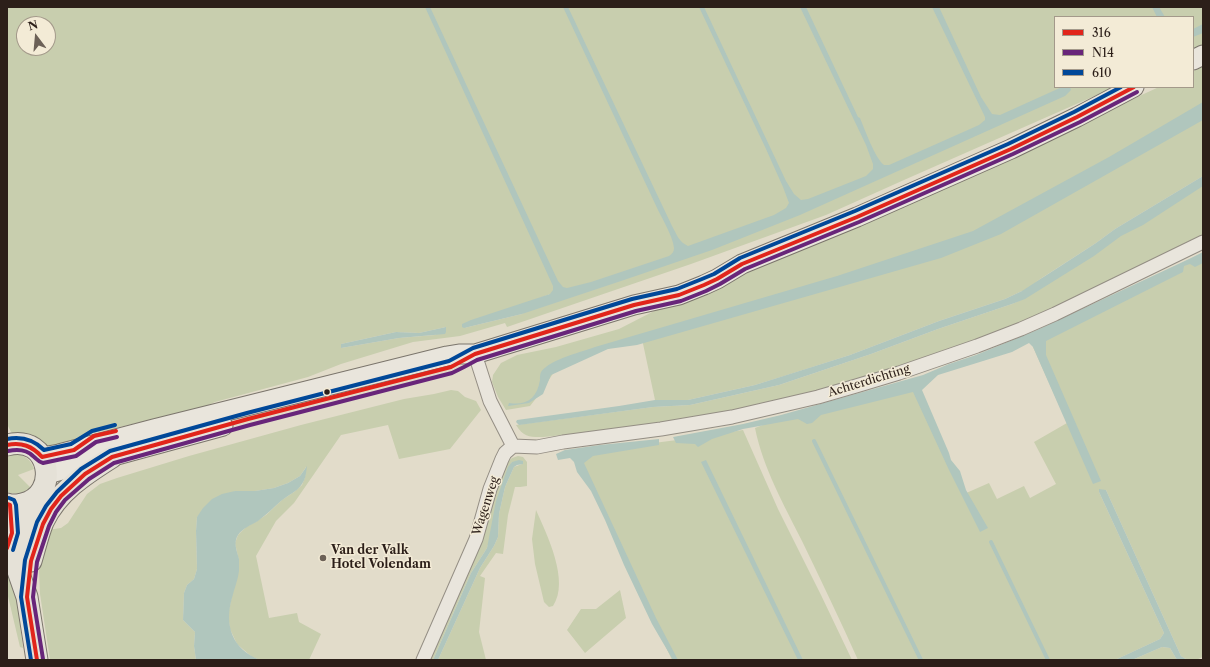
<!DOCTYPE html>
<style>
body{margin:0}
#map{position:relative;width:1210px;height:667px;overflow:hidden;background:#e2dcca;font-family:"Libre Caslon Text",serif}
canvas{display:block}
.frame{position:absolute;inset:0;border:8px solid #2c1f19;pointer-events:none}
.legend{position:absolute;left:1054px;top:16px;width:140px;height:72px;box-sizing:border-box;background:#f3ebd6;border:1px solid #a3998a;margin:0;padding:5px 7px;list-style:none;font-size:12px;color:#2c1f19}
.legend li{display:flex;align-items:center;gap:8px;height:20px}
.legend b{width:20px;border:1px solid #a3998a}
.north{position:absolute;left:16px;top:16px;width:40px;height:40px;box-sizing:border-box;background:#f3ebd6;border:1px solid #a3998a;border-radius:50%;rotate:344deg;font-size:11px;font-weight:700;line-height:16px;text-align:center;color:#2c1f19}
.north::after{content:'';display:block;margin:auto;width:14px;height:18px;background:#6c6157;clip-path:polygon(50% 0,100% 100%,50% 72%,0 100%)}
</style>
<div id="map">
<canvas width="1210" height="667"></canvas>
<div class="frame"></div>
<ul class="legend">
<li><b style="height:5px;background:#e1251b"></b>316</li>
<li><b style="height:5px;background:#68257a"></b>N14</li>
<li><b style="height:5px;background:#004899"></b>610</li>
</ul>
<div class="north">N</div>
</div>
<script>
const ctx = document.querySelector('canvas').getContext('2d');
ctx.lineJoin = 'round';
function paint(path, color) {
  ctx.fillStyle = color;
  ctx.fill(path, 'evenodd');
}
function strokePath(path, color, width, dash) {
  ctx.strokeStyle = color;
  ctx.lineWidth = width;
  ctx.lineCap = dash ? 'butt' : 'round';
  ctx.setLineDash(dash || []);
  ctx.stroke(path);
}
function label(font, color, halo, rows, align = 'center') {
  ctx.font = font + ' "Libre Caslon Text",serif';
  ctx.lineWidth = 3;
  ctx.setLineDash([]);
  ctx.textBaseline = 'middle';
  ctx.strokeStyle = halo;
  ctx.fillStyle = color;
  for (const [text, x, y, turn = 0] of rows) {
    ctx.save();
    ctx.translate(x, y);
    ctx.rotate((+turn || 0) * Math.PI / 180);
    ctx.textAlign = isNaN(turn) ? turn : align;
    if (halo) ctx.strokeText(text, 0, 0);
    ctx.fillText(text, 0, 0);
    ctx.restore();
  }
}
paint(new Path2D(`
 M 7,7 L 1203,7 L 1203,46 L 1193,51 L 1193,17 L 1055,17 L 1055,87 L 1115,87 L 904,180 L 826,215 L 691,264 L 507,327 L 505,323 L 460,336 L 413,342 L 341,364 L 308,377 L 215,402 L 202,408 L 85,435 L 56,451 L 19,439 L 11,432 L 7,424 ZM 24,24 L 48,24 L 48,48 L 24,48 ZM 550,294 L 522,314 L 464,328 L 545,296 ZM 446,327 L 435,335 L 399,338 L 341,348 L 341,344 L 396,332 L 419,333 Z
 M 1203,67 L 1203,176 L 1115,229 L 1096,243 L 1034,283 L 1203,182 L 1203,236 L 1009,331 L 949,348 L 892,369 L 807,394 L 680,422 L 544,437 C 531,437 524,438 516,425 L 653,407 L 690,405 L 779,385 L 871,354 L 938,329 L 1012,304 L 1025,298 L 1022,291 L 1005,299 L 939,321 L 850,355 L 784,376 L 755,385 L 688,400 L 655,400 L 642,339 L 589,354 L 554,372 L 541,392 L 530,406 L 506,410 L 498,397 L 492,382 L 493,375 L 501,363 L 517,355 L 556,347 L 619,329 L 658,309 L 759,267 L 808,247 L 878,216 L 1159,87 L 1193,87 L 1193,71 Z
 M 1203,256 L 1203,657 C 1194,661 1189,662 1181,656 L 1106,490 L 1099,492 L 1164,633 L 1160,639 L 1115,660 L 858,660 C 840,620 821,580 802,541 C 784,505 763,468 755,428 L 768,423 L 911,384 L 964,494 L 989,483 L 997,499 L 1024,486 L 1030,498 L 1056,484 L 1034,442 L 1067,423 L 1033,347 L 1033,339 Z
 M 451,390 L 458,391 L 465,397 L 476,401 L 481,410 L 450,449 L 399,459 L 388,425 L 341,435 L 294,503 L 276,521 L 256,556 L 269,618 L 297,613 L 299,622 L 321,634 L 309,660 L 260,660 L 252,657 L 237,644 L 230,629 L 228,615 L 239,561 L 235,543 L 238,535 L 246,527 L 257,521 L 266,515 L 282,500 L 294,492 L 302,485 L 305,477 L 306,467 L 300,476 L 288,483 L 274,488 L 255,491 L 235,491 L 197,517 L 196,531 L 197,569 L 194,579 L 187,585 L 184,593 L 183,620 L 195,632 L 194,646 L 196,660 L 50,660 L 40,594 L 39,571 L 42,550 L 47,530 L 61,528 L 68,523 L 87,494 L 100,484 L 117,478 L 189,456 L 301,425 L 404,399 L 434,394 Z
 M 743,430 L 778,509 L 821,595 L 852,660 L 672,660 L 575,453 L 693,438 Z
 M 16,454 C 26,456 31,460 34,469 L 18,475 L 31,488 C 23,493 16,495 7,492 L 7,456 Z
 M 518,456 L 523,457 L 527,462 L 527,486 L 520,487 L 515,487 L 508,515 L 503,554 L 496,553 L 480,576 L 485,578 L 479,632 L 486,660 L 438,660 L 480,568 L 494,546 L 498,537 L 499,514 L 505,487 L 514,467 L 522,464 L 512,462 L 487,548 L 471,573 L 433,660 L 427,660 L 503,466 L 512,458 Z
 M 536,510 C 547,535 570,581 553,606 L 549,607 L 544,602 L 535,564 L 532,539 Z
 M 7,572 L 13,572 L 23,648 L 20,647 L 7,592 Z
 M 620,590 L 626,618 L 585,653 L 567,630 L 581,609 L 596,609 Z
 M 1162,647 L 1170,648 L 1177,660 L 1132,660 Z`), '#c8ceae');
paint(new Path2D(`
 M 425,7 L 430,7 L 558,281 L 563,287 L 567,288 L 591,282 L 669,256 C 672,254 674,252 674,248 C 673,237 663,220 658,210 L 563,7 L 568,7 L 672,226 C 677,235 679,242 688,246 L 774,215 L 786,208 L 789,203 L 783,187 L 766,149 L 699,7 L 704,7 L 786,181 L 794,194 L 801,200 L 808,199 L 866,176 L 873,169 L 873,164 L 866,145 L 800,7 L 806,7 L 858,117 L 860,118 C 865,130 875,158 884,165 L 889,165 L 979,125 L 985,120 L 985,117 L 932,7 L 939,7 L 981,97 L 992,114 L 1000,115 L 1062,87 L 1070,87 L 1071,90 L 1065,96 L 800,215 L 712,250 L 624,280 L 522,314 L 464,328 L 462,327 L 462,324 L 471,320 L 550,294 L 553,290 L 553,286 Z
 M 1152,7 L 1159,7 L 1165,17 L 1157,17 Z
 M 1203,24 L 1203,33 L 1193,37 L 1193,29 Z
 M 1203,102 L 1203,120 L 1001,234 L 941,258 L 637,345 L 608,349 L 551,375 L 543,394 L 529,403 L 508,406 L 509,403 C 527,406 537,398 540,380 C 540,374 540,371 546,367 C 557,358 581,352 595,347 L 837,276 L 973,231 L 1109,157 Z
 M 1203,176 L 1203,186 L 1143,225 L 1121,236 L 1094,256 L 1025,299 L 1012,304 L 938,329 L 871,354 L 779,385 L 690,405 L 653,407 L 519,425 L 516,422 L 517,420 L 619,406 L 655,400 L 688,400 L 755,385 L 850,355 L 939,321 L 1005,299 L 1022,291 L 1096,243 L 1115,229 Z
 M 1203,252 L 1203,263 L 1195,267 L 1190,264 L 1184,266 L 1183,272 L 1046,341 L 1046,355 L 1101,481 L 1093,484 L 1033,347 L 1029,343 L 1012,352 L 938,375 L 922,390 L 949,453 L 951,460 L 960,471 L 966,490 L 988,528 L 980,532 L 949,470 L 913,392 L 821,415 L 812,423 L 807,424 L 798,419 L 743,429 L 712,439 L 698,447 L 695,444 L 676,443 L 673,437 L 743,424 L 781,415 L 923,375 L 949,364 L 976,355 L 1037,330 L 1189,259 Z
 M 446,327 L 446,332 L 445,334 L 399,338 L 341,348 L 341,344 L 396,332 L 419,333 Z
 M 659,439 L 659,445 L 593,456 L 584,463 L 656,618 L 678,660 L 673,660 L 652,624 L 624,565 L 605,520 L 591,491 L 577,472 L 574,462 L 570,458 L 558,460 L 556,454 L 565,450 L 600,445 Z
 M 519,460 L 523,461 L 523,464 L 517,465 L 514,467 L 505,487 L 499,514 L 498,537 L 494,546 L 480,568 L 438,660 L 433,660 L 471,573 L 487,548 L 496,501 L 508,467 L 512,462 Z
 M 706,460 L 803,660 L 798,660 L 701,462 Z
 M 307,466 C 306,473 306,478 302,484 C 297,492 288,495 281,501 C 273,508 266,515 258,521 C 251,525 243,528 238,535 C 233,543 237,551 239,559 C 239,563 239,567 239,571 C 238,580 234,589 232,598 C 224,625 232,649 260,660 L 196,660 L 194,646 L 195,632 L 183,620 L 184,593 L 187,585 L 194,579 L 197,569 L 196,531 L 197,517 L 203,508 L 212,499 L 222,494 L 235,491 L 255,491 L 274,488 L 288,483 L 300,476 Z
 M 1099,489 L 1106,490 L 1181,656 L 1187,660 L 1177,660 L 1170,648 L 1162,647 L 1132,660 L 1115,660 L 1160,639 L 1164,633 L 1099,492 Z`), '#b0c6bd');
strokePath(new Path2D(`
 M 814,441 L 921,660
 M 991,542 L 1048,660`), '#b0c6bd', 4);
const street = new Path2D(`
 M 475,354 L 490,401 L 513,446
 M 513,446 L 537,447 L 563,442 L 661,429 L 732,417 L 818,397 L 856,386 L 899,373 L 977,346 L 1021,329 L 1055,314 L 1203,242
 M 423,660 L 476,539 L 490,489 L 502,459 L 505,453 L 513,446`);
const secondary = new Path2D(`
 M 1193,60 L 1203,55
 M 42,457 L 59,454 L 154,429 L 447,356 L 459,354 L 475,354 L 634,305 L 679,295 L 704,285 L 717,279 L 742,264 L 857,217 L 1011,149 L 1077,117 L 1134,87
 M 47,474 L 223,426`);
const primary = new Path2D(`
 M 7,445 C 51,433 61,496 22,504 C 17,505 12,506 7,504
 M 28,503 L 27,525 L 30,552
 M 10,505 L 11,526 L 14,552 L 18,571 L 27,597 L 37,660
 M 31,561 C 35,548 38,534 43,522 C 57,492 85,474 112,457`);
strokePath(street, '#948e84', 15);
strokePath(secondary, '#7b756c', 21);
strokePath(primary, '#7b756c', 23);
strokePath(street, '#e9e5dc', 13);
strokePath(secondary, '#e9e5dc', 19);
strokePath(primary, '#e5e1d7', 21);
strokePath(new Path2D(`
 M 7,445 C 22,442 32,446 42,457 L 74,450 L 94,436 L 116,431
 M 7,504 L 10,505 L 12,533 L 7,548
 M 37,660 L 27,597 L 31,561 L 43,524 L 51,509 L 61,496 L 85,474 L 112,457 L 248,419 L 451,367 L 475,354 L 634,305 L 679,295 L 704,285 L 717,279 L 742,264 L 857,217 L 1011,149 L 1077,117 L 1134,87`), '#e1251b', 4);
strokePath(new Path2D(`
 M 8,451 C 17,449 26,449 33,456 C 37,459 38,462 43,463 L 76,456 L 96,442 L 117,437
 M 43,659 L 33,597 L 37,562 L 49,526 L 56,512 L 65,500 L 89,479 L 114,463 L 250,425 L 452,373 L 464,367 L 477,360 L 636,311 L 681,301 L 706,291 L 720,284 L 745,269 L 859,222 L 1013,154 L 1080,122 L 1137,92`), '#68257a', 4);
strokePath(new Path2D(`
 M 7,439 C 22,436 34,440 44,450 L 71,444 L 92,431 L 115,425
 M 9,498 L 14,500 L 16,505 L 18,533 L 13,550
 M 31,660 L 21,597 L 25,560 L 37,522 L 46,506 L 57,492 L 81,469 L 110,451 L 247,413 L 449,361 L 473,348 L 632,299 L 677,289 L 702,279 L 714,274 L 740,258 L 855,211 L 1008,144 L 1074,112 L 1121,87`), '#004899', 4);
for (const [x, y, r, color] of [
 [327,392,3.5,"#2c1f19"],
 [323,558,4,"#6c6157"]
]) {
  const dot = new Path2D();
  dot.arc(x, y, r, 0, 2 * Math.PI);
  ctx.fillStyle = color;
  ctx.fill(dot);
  strokePath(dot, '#f3ebd6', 1.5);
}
label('12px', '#2c1f19', '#f3ebd6', [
 ["Achterdichting",869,381,-17],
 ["Wagenweg",486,506,-72]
]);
label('bold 12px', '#2c1f19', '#f3ebd6', [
 ["Van der Valk",331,551],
 ["Hotel Volendam",331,565]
], 'left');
</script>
